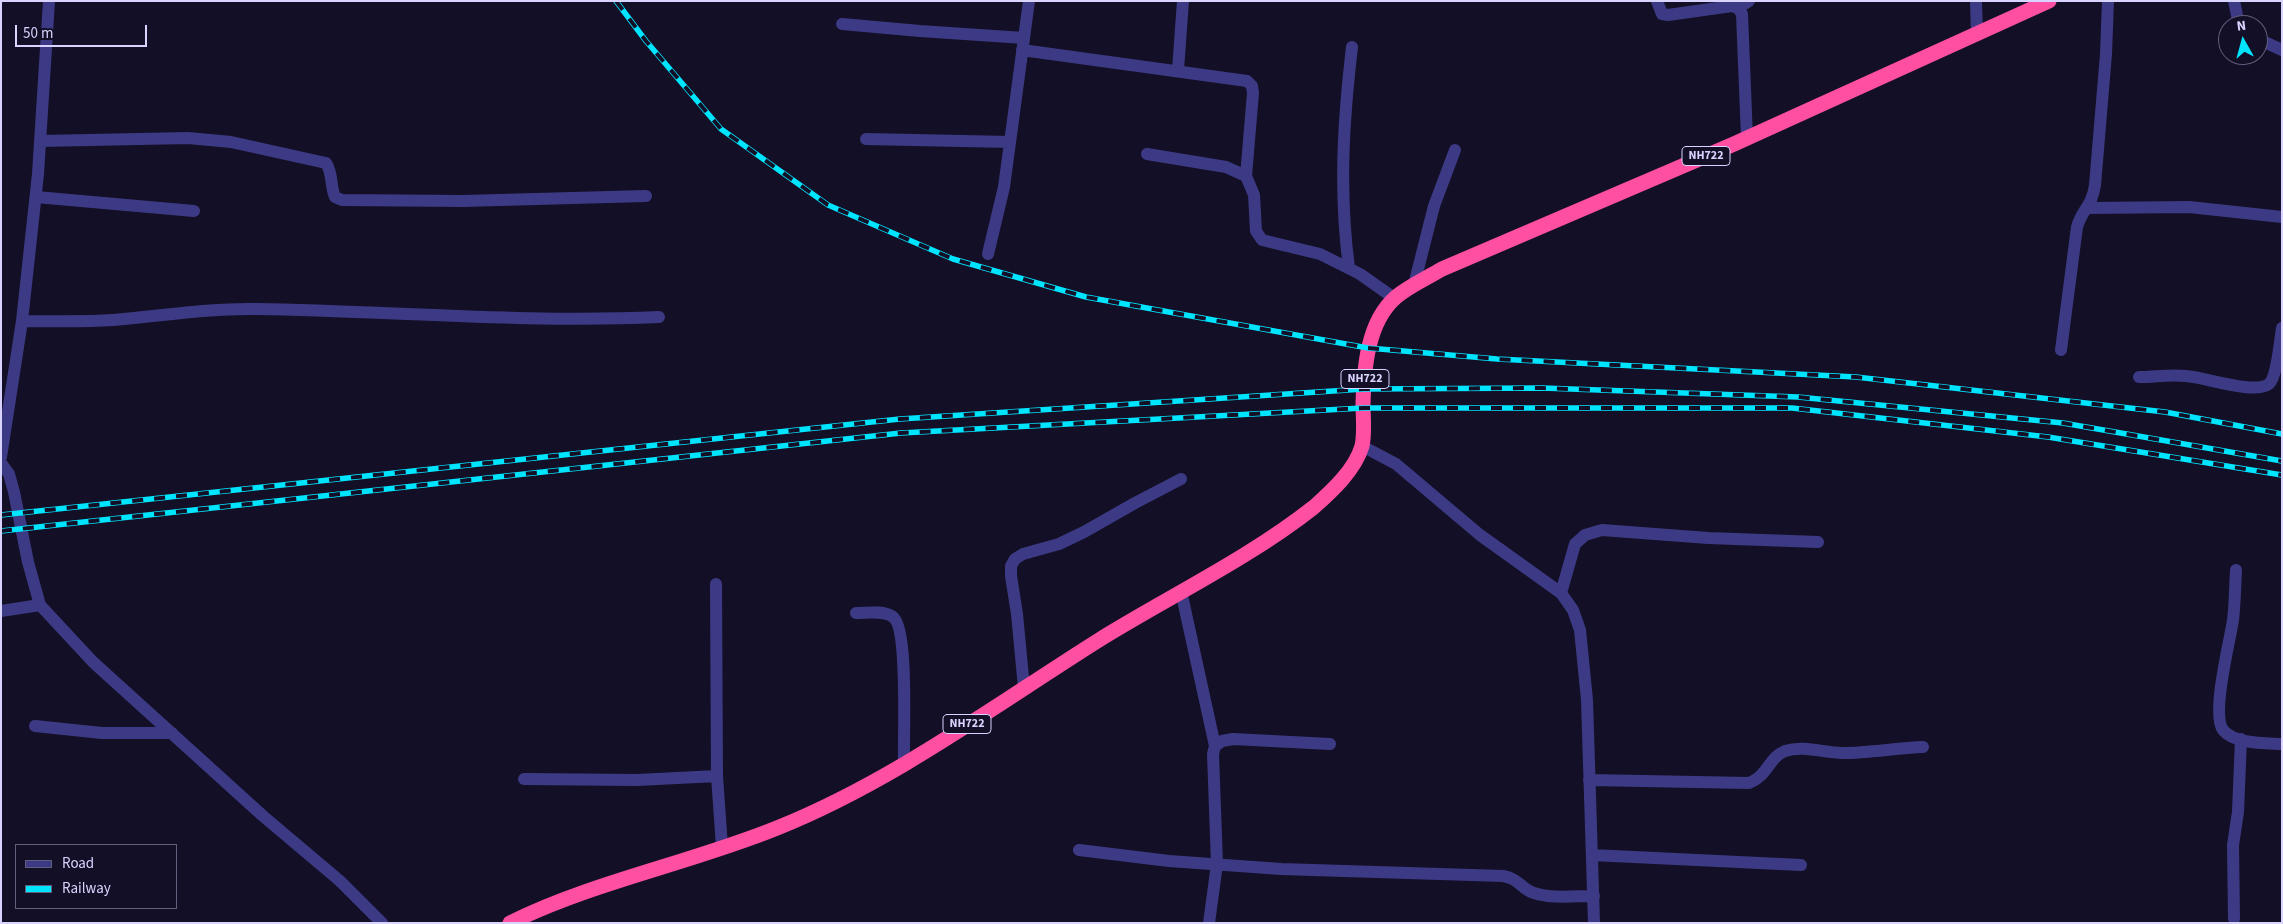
<!DOCTYPE html>
<style>
body{margin:0}
#map{position:relative;width:2283px;height:924px;overflow:hidden;background:#130f26;font-family:"Source Sans 3",sans-serif}
canvas{display:block}
.frame{position:absolute;inset:0;border:2px solid #d9d4ff;pointer-events:none}
.legend{position:absolute;left:15px;top:844px;width:162px;height:65px;box-sizing:border-box;background:#130f26;border:1px solid #625e7d;margin:0;padding:6px 9px;list-style:none;font-size:15px;color:#d9d4ff}
.legend li{display:flex;align-items:center;gap:10px;height:25px}
.legend b{width:25px;border:1px solid #625e7d}
.north{position:absolute;left:2218px;top:15px;width:50px;height:50px;box-sizing:border-box;background:#130f26;border:1px solid #625e7d;border-radius:50%;rotate:353deg;font-size:14px;font-weight:700;line-height:20px;text-align:center;color:#d9d4ff}
.north::after{content:'';display:block;margin:auto;width:18px;height:22px;background:#00e5ff;clip-path:polygon(50% 0,100% 100%,50% 72%,0 100%)}
.scale{position:absolute;left:15px;top:25px;width:132px;height:22px;box-sizing:border-box;border:2px solid #d9d4ff;border-top:0;padding-left:6px;font-size:15px;line-height:18px;white-space:nowrap;color:#d9d4ff;-webkit-text-stroke:4px #130f26;paint-order:stroke}
</style>
<div id="map">
<canvas width="2283" height="924"></canvas>
<div class="frame"></div>
<ul class="legend">
<li><b style="height:6px;background:#3d3a85"></b>Road</li>
<li><b style="height:6px;background:#00e5ff"></b>Railway</li>
</ul>
<div class="north">N</div>
<div class="scale">50 m</div>
</div>
<script>
const ctx = document.querySelector('canvas').getContext('2d');
ctx.lineJoin = 'round';
function strokePath(path, color, width, dash) {
  ctx.strokeStyle = color;
  ctx.lineWidth = width;
  ctx.lineCap = dash ? 'butt' : 'round';
  ctx.setLineDash(dash || []);
  ctx.stroke(path);
}
function label(font, color, halo, rows, align = 'center') {
  ctx.font = font + ' "Source Sans 3",sans-serif';
  ctx.lineWidth = 4;
  ctx.setLineDash([]);
  ctx.textBaseline = 'middle';
  ctx.strokeStyle = halo;
  ctx.fillStyle = color;
  for (const [text, x, y, turn = 0] of rows) {
    ctx.save();
    ctx.translate(x, y);
    ctx.rotate((+turn || 0) * Math.PI / 180);
    ctx.textAlign = isNaN(turn) ? turn : align;
    if (halo) ctx.strokeText(text, 0, 0);
    ctx.fillText(text, 0, 0);
    ctx.restore();
  }
}
strokePath(new Path2D(`
 M 1657,1 L 1662,14 L 1668,15 L 1732,6 L 1738,8 L 1742,14 L 1747,138
 M 1976,1 L 1977,34
 M 2234,1 L 2238,20 L 2242,25
 M 1738,8 L 1749,1
 M 842,24 L 920,31 L 1024,38
 M 2258,39 L 2282,50
 M 1022,50 L 1247,81 L 1252,86 L 1253,93 L 1246,176
 M 1178,70 L 1183,1
 M 866,139 L 1010,142
 M 40,141 L 188,138 L 231,142 L 326,163 C 333,173 330,186 335,197 L 342,200 L 463,201 L 646,196
 M 1147,154 L 1226,167 L 1246,176 L 1254,195 L 1256,231 L 1262,240 L 1320,254 L 1360,274 L 1394,298
 M 36,197 L 194,211
 M 2088,208 L 2189,207 L 2282,217
 M 988,254 L 1004,187 L 1029,1
 M 1349,268 C 1339,192 1343,124 1352,47
 M 1414,285 L 1434,206 L 1455,150
 M 22,321 C 53,321 83,322 113,320 C 161,316 208,308 257,309 C 391,311 524,323 659,317
 M 2061,350 L 2077,227 C 2082,209 2092,207 2095,185 L 2106,54 L 2108,1
 M 2139,377 C 2155,377 2170,374 2186,376 C 2204,377 2254,395 2269,384 C 2277,377 2280,340 2282,328
 M 1362,446 L 1396,464 L 1480,535 L 1561,593 L 1573,610 L 1580,630 L 1587,700 L 1594,923
 M 1,457 L 22,321 L 38,174 L 49,1
 M 1,463 L 9,474 L 14,492 L 28,562 L 40,605 L 93,662 L 263,816 L 340,881 L 382,923
 M 2236,570 C 2235,587 2235,604 2233,620 C 2230,641 2211,714 2223,730 C 2234,744 2266,743 2282,744
 M 716,584 L 717,776 L 722,847
 M 1181,591 L 1215,746
 M 1561,593 L 1575,544 L 1585,535 L 1602,530 L 1708,538 L 1818,542
 M 1,611 L 40,605
 M 856,613 C 867,613 884,610 893,617 C 909,628 903,740 904,764
 M 1024,688 L 1017,614 L 1011,576 L 1011,566 L 1015,559 L 1023,554 L 1059,544 L 1084,532 L 1135,503 L 1181,479
 M 35,726 L 102,733 L 172,733
 M 524,779 L 637,780 L 717,776
 M 1589,780 L 1749,783 C 1769,775 1768,758 1785,751 C 1804,745 1824,753 1842,753 C 1869,753 1896,748 1923,747
 M 1079,850 L 1169,861 L 1281,869 L 1503,876 C 1520,879 1521,889 1534,893 C 1552,899 1575,896 1594,896
 M 1592,855 L 1801,865
 M 2234,919 L 2233,845 L 2238,812 L 2241,739
 M 1209,923 L 1217,864 L 1213,754 L 1215,746 L 1222,741 L 1233,739 L 1330,744`), '#3d3a85', 12);
strokePath(new Path2D(`
 M 510,923 C 592,882 691,863 777,828 C 892,782 994,706 1099,640 C 1170,596 1248,559 1314,507 C 1332,491 1355,470 1362,446 C 1365,432 1363,418 1363,404 C 1364,369 1367,322 1396,297 C 1409,286 1427,278 1442,269 L 1734,144 L 2049,1`), '#ff4fa3', 15);
const rail = new Path2D(`
 M 616,1 L 646,41 L 721,129 L 828,205 L 953,259 L 1086,297 L 1368,348 L 1497,359 L 1856,377 L 2165,412 L 2282,434
 M 1,515 L 900,419 L 1364,389 L 1542,388 L 1798,397 L 2063,423 L 2282,461
 M 1,531 L 901,433 L 1363,408 L 1792,408 L 2048,437 L 2282,475`);
strokePath(rail, '#00e5ff', 5.5);
strokePath(rail, '#130f26', 4, [11]);
for (const [x, y, w] of [
 [1706,156,48],
 [1365,379,48],
 [967,724,48]
]) {
  const box = new Path2D();
  box.roundRect(x - w / 2, y - 9.5, w, 19, 4);
  ctx.fillStyle = '#130f26';
  ctx.fill(box);
  strokePath(box, '#d9d4ff', 1);
}
label('bold 12px', '#d9d4ff', null, [
 ["NH722",1706,156],
 ["NH722",1365,379],
 ["NH722",967,724]
]);
</script>
